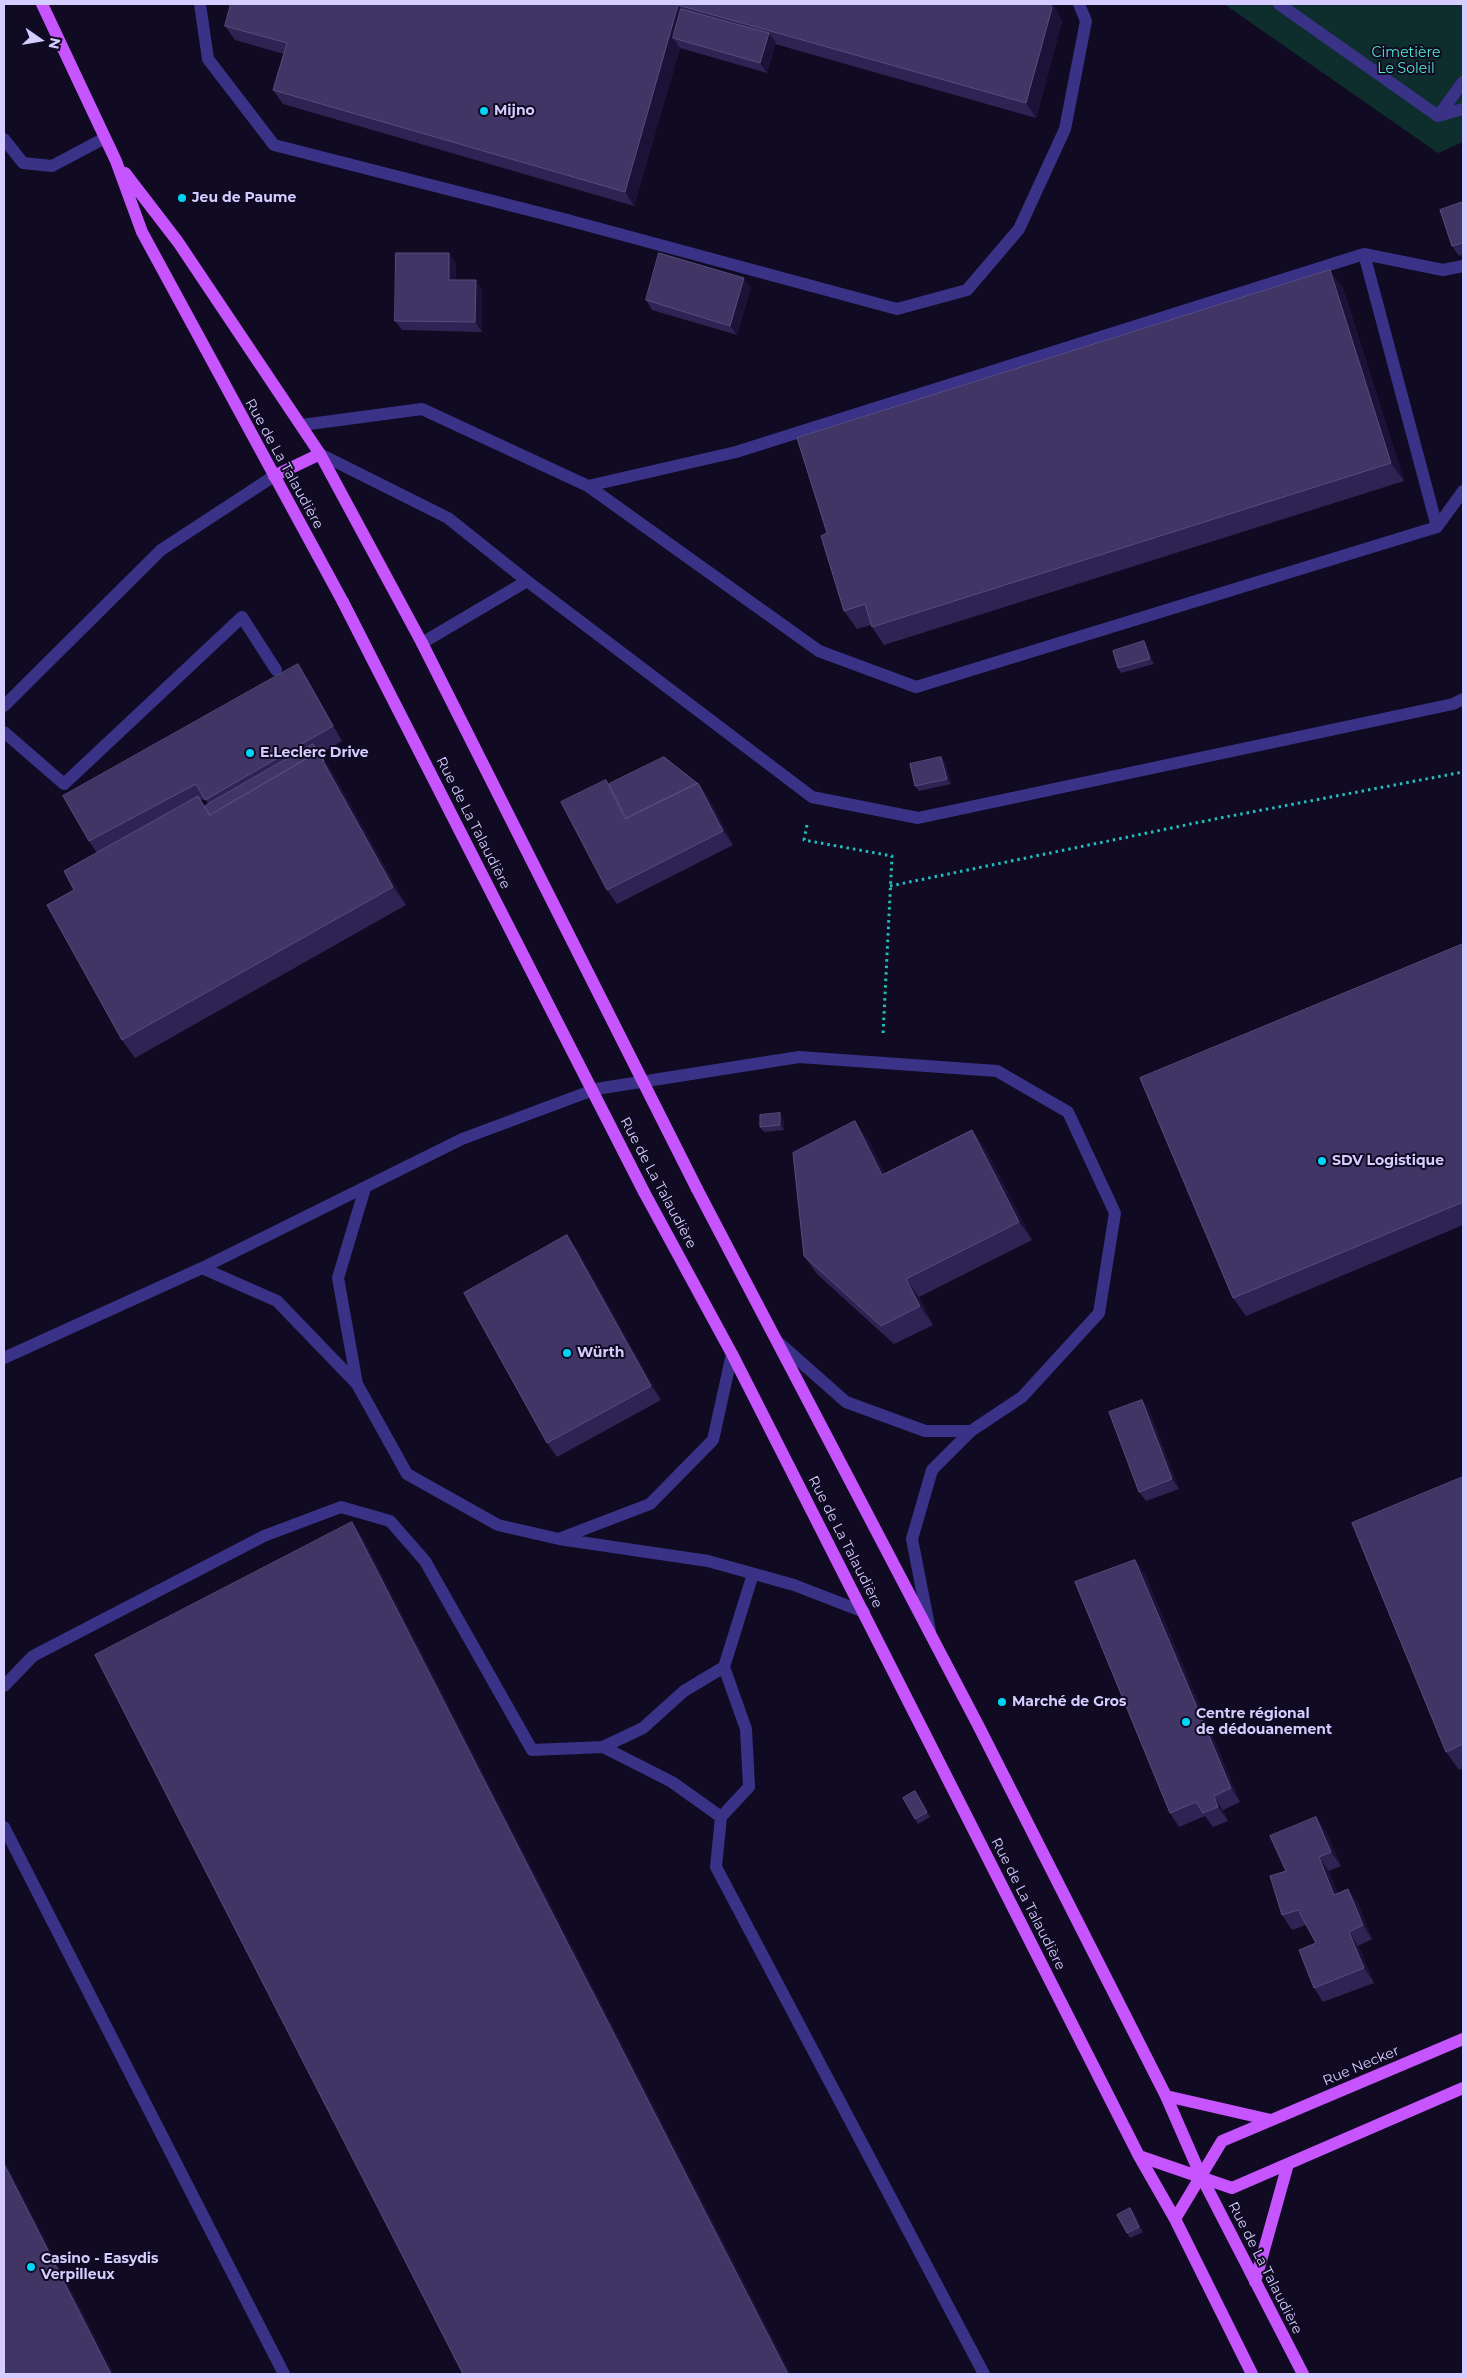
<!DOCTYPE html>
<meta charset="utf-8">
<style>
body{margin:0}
#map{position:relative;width:1467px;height:2378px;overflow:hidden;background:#100b23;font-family:Montserrat,sans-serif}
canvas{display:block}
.frame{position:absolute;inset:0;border:5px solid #d5cdff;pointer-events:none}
.north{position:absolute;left:15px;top:15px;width:50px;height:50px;-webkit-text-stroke:4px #100b23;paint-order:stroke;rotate:103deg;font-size:14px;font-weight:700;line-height:20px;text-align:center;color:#d5cdff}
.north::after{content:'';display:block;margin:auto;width:18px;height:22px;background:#d5cdff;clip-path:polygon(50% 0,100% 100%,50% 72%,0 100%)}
</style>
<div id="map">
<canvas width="1467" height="2378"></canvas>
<div class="frame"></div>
<div class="north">N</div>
</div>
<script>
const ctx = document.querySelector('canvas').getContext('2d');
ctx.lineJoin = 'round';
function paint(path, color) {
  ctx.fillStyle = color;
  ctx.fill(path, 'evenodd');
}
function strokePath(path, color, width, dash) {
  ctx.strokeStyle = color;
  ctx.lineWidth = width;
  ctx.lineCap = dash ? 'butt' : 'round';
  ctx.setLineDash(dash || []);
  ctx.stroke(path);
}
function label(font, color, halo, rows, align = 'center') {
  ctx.font = font + ' Montserrat,sans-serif';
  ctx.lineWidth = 4;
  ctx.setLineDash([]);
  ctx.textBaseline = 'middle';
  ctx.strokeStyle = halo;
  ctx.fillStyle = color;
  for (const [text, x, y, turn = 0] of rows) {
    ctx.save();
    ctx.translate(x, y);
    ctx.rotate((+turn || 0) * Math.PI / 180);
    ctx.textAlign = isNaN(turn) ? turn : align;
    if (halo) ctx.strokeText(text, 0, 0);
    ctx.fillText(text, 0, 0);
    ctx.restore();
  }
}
paint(new Path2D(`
 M 1224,4 L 1463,4 L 1463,142 L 1438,153 Z`), '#0e2d2d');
strokePath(new Path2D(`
 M 807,825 L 804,840 L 892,856 L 883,1035
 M 890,886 L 1220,818 L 1463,772`), '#23bebb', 3, [2.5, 4]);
strokePath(new Path2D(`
 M 200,4 L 208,59 L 274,145 L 560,218 L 897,309 L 967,290 L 1019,229 L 1065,129 L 1086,21 L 1079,4
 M 1279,4 L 1438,116 L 1463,82
 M 1438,116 L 1463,109
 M 4,139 L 23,163 L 52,166 L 105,138
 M 1364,254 L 1443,270 L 1463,266
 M 302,425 L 422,409 L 588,486 L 736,452 L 1364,254 L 1437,527 L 916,687 L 819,651 L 588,486
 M 320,454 L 448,518 L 527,581 L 812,797 L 918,818 L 1453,704 L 1463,699
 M 1437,527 L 1463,491
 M 422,643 L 527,581
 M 4,706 L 161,550 L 274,476
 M 4,732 L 64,784 L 242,617 L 276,670
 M 202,1268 L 277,1301 L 357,1384 L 407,1474 L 498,1525 L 559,1539 L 708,1561 L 794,1585 L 864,1612
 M 777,1341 L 846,1402 L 925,1431 L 971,1431
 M 4,1358 L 202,1268 L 462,1139 L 596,1089 L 799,1057 L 997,1071 L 1068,1112 L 1115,1213 L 1099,1313 L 1022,1397 L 971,1431 L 932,1470 L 912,1539 L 930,1631
 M 357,1384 L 338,1278 L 365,1188
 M 561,1538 L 650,1504 L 713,1440 L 732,1354
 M 724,1667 L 753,1574
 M 4,1686 L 33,1656 L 264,1536 L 341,1507 L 390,1521 L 425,1561 L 532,1750 L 603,1747 L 643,1728 L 684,1691 L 724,1667 L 746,1729 L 749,1787 L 721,1817 L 716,1867 L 984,2374
 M 603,1747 L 672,1782 L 721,1817
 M 4,1827 L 284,2374`), '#393286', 12);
strokePath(new Path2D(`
 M 42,4 L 116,161 L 142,232 L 343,602
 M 125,173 L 178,242 L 320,454 L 422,643
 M 274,476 L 320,454
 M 697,1189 L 978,1725 L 1166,2096 L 1201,2176 L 1303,2374
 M 644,1192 L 732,1354 L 1139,2156 L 1175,2219 L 1252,2374
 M 1166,2096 L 1271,2120
 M 1139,2156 L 1232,2188 L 1463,2088
 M 1175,2219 L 1222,2141 L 1463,2039
 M 1255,2282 L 1288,2164`), '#c654ff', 12);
strokePath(new Path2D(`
 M 343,602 L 644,1192
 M 422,643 L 697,1189`), '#c654ff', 12);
paint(new Path2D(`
 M 231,4 L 1054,4 L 1062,22 L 1036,118 L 775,44 L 767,73 L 680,48 L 634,206 L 283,104 L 273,90 L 284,54 L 235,40 L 225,26 Z
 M 1463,202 L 1463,254 L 1459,256 L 1452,246 Z
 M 456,263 L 456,280 L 482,290 L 482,332 L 402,330 L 395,321 Z
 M 751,287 L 737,335 L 652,310 L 646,300 Z
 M 1343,288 L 1404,481 L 884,645 L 872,627 L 871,625 L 857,629 L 844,611 L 827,533 Z
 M 1147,646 L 1154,664 L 1121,673 L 1118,668 Z
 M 298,664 L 308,679 L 342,741 L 320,754 L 331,770 L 406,905 L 135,1058 L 122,1040 L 74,890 L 97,853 L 89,841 ZM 205,799 L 208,804 L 205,806 L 201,800 Z
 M 945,762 L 951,784 L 919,791 L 915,786 Z
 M 697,783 L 698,783 L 708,797 L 733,845 L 617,904 L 607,890 L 609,784 Z
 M 1463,944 L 1463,1225 L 1246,1316 L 1233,1298 Z
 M 783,1118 L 784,1130 L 764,1132 L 760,1127 Z
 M 868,1139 L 885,1174 L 985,1148 L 1032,1240 L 919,1297 L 933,1325 L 894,1344 L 817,1274 L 804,1256 Z
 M 577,1249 L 661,1400 L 557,1457 L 547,1443 Z
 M 1142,1400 L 1149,1410 L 1179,1489 L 1146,1501 L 1139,1492 Z
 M 1463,1477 L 1463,1768 L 1459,1770 L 1446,1752 Z
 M 1145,1574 L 1240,1802 L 1223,1810 L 1228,1821 L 1213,1827 L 1205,1816 L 1179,1827 L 1170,1813 Z
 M 915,1791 L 930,1817 L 918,1824 L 915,1819 Z
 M 1316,1817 L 1326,1832 L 1341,1866 L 1329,1871 L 1337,1893 L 1358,1903 L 1372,1939 L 1358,1946 L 1374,1983 L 1323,2002 L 1314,1988 L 1316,1943 L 1306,1925 L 1292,1930 L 1282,1915 L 1286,1871 Z
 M 1130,2208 L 1134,2213 L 1143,2232 L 1130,2238 L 1127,2233 Z`), '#2e2352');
paint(new Path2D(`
 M 1050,4 L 1054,4 L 1062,22 L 1036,118 L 1026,103 Z
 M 678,5 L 688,19 L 673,38 L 680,48 L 634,206 L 625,192 Z
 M 769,33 L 776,43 L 767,73 L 760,63 Z
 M 449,253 L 456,263 L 456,289 L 449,280 Z
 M 1330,270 L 1343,288 L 1404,481 L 1391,463 Z
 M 744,278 L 751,287 L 737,335 L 730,326 Z
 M 476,280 L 482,290 L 482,332 L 475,322 Z
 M 1144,641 L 1147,646 L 1154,664 L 1150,659 Z
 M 298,664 L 308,679 L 342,741 L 333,726 Z
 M 313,744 L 331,770 L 406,905 L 393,887 Z
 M 941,757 L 945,762 L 951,784 L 947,779 Z
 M 698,783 L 708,797 L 733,845 L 723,831 Z
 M 198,796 L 211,814 L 209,815 Z
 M 780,1113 L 783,1118 L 784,1130 L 780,1125 Z
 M 855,1121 L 868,1139 L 895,1193 L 882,1175 Z
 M 972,1130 L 985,1148 L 1032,1240 L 1019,1222 Z
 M 567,1235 L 577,1249 L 661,1400 L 651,1386 Z
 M 906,1279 L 919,1297 L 933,1325 L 920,1306 Z
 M 1142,1400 L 1149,1410 L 1179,1489 L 1172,1479 Z
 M 352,1522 L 364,1540 L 791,2374 L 788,2374 Z
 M 1135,1560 L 1145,1574 L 1240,1802 L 1231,1788 Z
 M 1214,1796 L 1223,1810 L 1228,1821 L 1218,1807 Z
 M 1316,1817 L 1326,1832 L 1341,1866 L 1331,1852 Z
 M 1319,1857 L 1329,1871 L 1344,1909 L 1334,1895 Z
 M 1348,1889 L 1358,1903 L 1372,1939 L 1363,1925 Z
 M 1349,1932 L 1358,1946 L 1374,1983 L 1364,1968 Z
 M 4,2159 L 114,2374 L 111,2374 L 4,2164 Z
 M 1130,2208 L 1134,2213 L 1143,2232 L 1139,2227 Z`), '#1a1237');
const building = new Path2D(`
 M 231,4 L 1050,4 L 1052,8 L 1026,103 L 678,5 L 625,192 L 273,90 L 287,43 L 225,26 Z
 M 681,9 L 769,33 L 760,63 L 673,38 Z
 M 1463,202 L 1463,243 L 1452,246 L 1440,210 Z
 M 396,253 L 449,253 L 449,280 L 476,280 L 475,322 L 395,321 Z
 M 659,253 L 744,278 L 730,326 L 646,300 Z
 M 1330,270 L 1391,463 L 872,627 L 865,604 L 844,611 L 821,536 L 827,533 L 797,438 Z
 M 1144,641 L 1150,659 L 1118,668 L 1113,651 Z
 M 298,664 L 333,726 L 205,800 L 196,784 L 89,841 L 63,796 Z
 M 313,744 L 324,761 L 318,752 L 210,815 L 205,806 Z
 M 318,752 L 393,887 L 122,1040 L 47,905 L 74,890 L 64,871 L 198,796 L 209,815 Z
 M 664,757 L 697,783 L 626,818 L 609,784 Z
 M 941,757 L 947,779 L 915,786 L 910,764 Z
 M 606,780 L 625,819 L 698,783 L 723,831 L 607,890 L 561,802 Z
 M 1463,944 L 1463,1202 L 1233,1298 L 1140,1078 Z
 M 780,1113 L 780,1125 L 760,1127 L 760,1115 Z
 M 855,1121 L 882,1175 L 972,1130 L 1019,1222 L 906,1279 L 920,1306 L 881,1326 L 804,1256 L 793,1153 Z
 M 567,1235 L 651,1386 L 547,1443 L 464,1293 Z
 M 1142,1400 L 1172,1479 L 1139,1492 L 1109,1412 Z
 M 1463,1477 L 1463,1744 L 1446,1752 L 1352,1523 Z
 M 352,1522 L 788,2374 L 463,2374 L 95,1655 Z
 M 1135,1560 L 1231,1788 L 1214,1796 L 1218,1807 L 1203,1813 L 1196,1802 L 1170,1813 L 1075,1582 Z
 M 915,1791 L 927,1812 L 915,1819 L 903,1798 Z
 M 1316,1817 L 1331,1852 L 1319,1857 L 1334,1895 L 1348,1889 L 1363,1925 L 1349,1932 L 1364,1968 L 1314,1988 L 1299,1950 L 1316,1943 L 1298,1910 L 1282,1915 L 1270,1876 L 1286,1871 L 1270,1836 Z
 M 4,2164 L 111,2374 L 4,2374 Z
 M 1130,2208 L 1139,2227 L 1127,2233 L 1117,2215 Z`);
paint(building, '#403565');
strokePath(building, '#574d7d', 1);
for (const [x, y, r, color] of [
 [484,111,5,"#00d5f8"],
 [182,198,5,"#00d5f8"],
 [250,753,5,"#00d5f8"],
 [1322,1161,5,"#00d5f8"],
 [567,1353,5,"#00d5f8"],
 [1002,1702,5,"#00d5f8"],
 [1186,1722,5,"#00d5f8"],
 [31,2267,5,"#00d5f8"]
]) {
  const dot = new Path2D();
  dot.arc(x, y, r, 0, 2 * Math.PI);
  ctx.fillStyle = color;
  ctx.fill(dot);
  strokePath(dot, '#100b23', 2);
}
label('14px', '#4eeaca', '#100b23', [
 ["Cimetière",1406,53],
 ["Le Soleil",1406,69]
]);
label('bold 14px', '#d5cdff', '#100b23', [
 ["Mijno",494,111],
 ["Jeu de Paume",192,198],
 ["E.Leclerc Drive",260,753],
 ["SDV Logistique",1332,1161],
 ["Würth",577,1353],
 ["Marché de Gros",1012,1702],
 ["Centre régional",1196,1714],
 ["de dédouanement",1196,1730],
 ["Casino - Easydis",41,2259],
 ["Verpilleux",41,2275]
], 'left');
label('14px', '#d5cdff', '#100b23', [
 ["Rue de La Talaudière",284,464,61],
 ["Rue de La Talaudière",473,823,63],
 ["Rue de La Talaudière",658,1183,62],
 ["Rue de La Talaudière",845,1542,63],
 ["Rue de La Talaudière",1028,1904,63],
 ["Rue Necker",1361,2066,-23],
 ["Rue de La Talaudière",1265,2268,63]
]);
</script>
